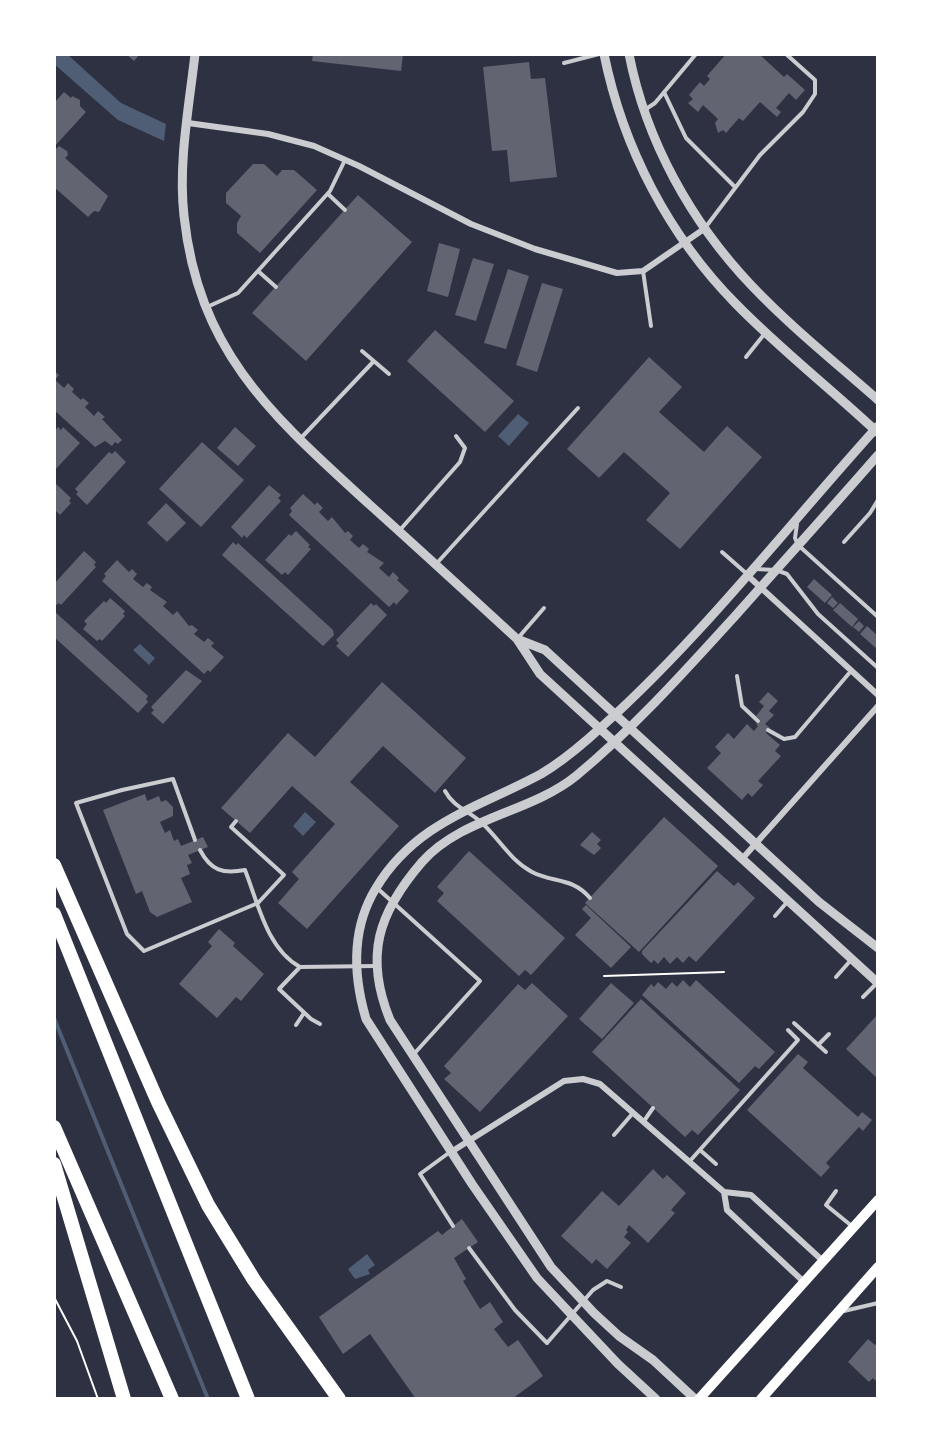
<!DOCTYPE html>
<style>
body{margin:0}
#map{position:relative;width:932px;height:1453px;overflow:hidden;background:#2d3142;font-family:"Open Sans",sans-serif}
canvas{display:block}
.frame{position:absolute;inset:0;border:56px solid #fff;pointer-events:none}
</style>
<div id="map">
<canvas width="932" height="1453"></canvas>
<div class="frame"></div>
</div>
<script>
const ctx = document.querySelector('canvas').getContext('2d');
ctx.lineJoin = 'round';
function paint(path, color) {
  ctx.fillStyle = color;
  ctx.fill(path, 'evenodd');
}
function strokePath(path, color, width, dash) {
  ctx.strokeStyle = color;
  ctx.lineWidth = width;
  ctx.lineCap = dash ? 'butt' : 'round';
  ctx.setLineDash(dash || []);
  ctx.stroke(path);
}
paint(new Path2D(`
 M 54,54 L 67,54 L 121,103 L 166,124 L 164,141 L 118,120 L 54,64 Z
 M 518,414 L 529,423 L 509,446 L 498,436 Z
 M 140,644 L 155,658 L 149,665 L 133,650 Z
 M 305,812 L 316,822 L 303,836 L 293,826 Z
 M 367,1254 L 375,1265 L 368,1270 L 370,1274 L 355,1279 L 348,1269 Z`), '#4f5d75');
strokePath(new Path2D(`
 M 54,1018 L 208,1399`), '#4f5d75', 4);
paint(new Path2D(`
 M 126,54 L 140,54 L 134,61 Z
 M 313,54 L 403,54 L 401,71 L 312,61 Z
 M 726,54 L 759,54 L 784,77 L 787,74 L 805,90 L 796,100 L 789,93 L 776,108 L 781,112 L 777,117 L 760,102 L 743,121 L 739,118 L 726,133 L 723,130 L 718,133 L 715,123 L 718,119 L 703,105 L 698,112 L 688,103 L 693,99 L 689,95 L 700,82 L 704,86 L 710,79 L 707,76 Z
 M 529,62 L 531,79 L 545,78 L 557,177 L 510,182 L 507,150 L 492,151 L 483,67 Z
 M 64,92 L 71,98 L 72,96 L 80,100 L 80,106 L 86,112 L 54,147 L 54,103 Z
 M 59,146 L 67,151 L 68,155 L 65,158 L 108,196 L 99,212 L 94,211 L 88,217 L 54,187 L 54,151 Z
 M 253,164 L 264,164 L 277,176 L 282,170 L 294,170 L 317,190 L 260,253 L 237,233 L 237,223 L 241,216 L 226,203 L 226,193 Z
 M 358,195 L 412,242 L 306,361 L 252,313 Z
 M 439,243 L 460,249 L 448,297 L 427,291 Z
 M 473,258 L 494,264 L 476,321 L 455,315 Z
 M 508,269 L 529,276 L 506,349 L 484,343 Z
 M 542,283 L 563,289 L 537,372 L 516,365 Z
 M 435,330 L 514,401 L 485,432 L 407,361 Z
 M 649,357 L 682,387 L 659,412 L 704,452 L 727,426 L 762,457 L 680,549 L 646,520 L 670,493 L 624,452 L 599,478 L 567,449 Z
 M 54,371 L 59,375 L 55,380 L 64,388 L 68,383 L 74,389 L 72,392 L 81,400 L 83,398 L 89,403 L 85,407 L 94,416 L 98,411 L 105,417 L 102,419 L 122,440 L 118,444 L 115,442 L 112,446 L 105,441 L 95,447 L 54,410 Z
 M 58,427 L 61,430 L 63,427 L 80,443 L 54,471 L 54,432 Z
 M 235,427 L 256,446 L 238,466 L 217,448 Z
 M 202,442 L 244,480 L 201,527 L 159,489 Z
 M 115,451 L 126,462 L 87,505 L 76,494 L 78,492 L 75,489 L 109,452 L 112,454 Z
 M 54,482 L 71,498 L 69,501 L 71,503 L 60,515 L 54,509 Z
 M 269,485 L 281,495 L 278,498 L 281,501 L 247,538 L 244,535 L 242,538 L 231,527 Z
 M 303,494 L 315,505 L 317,502 L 323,508 L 319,512 L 328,521 L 332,517 L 345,533 L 348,531 L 353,536 L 350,540 L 359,548 L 363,544 L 369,549 L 367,552 L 384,563 L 379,568 L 389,577 L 393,572 L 399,578 L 397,580 L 409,591 L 396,605 L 394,602 L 389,607 L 289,515 L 292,511 L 290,508 Z
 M 166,503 L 186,523 L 167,542 L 147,523 Z
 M 296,531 L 310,545 L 308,547 L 311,549 L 288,575 L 285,572 L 282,575 L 265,560 L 289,534 L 291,536 Z
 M 233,542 L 236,545 L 238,543 L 333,630 L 334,635 L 323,646 L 222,555 Z
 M 84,551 L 96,562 L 94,565 L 96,567 L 61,605 L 59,603 L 57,605 L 54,602 L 54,584 Z
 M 117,560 L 129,572 L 132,569 L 137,574 L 133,579 L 143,587 L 147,583 L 152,587 L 150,590 L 167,602 L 163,606 L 173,615 L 177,611 L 189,626 L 192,625 L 198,630 L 194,634 L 204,642 L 208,638 L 214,643 L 211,646 L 224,657 L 210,672 L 208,670 L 204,674 L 102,581 L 106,576 L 104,574 Z
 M 814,579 L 832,595 L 825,603 L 807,587 Z
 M 832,597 L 838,603 L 833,608 L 827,603 Z
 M 110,598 L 125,611 L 123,614 L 125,616 L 102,641 L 100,639 L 97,641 L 83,629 L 87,624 L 84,621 L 104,601 L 106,603 Z
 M 371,603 L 374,606 L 376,604 L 387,615 L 348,657 L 336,646 L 339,643 L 336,640 Z
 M 840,603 L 858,619 L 852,627 L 833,610 Z
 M 54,611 L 148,696 L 146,699 L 148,702 L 138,713 L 54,637 Z
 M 859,621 L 864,626 L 859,632 L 853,627 Z
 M 867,626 L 878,636 L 878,650 L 860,634 Z
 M 186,670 L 202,681 L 163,724 L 151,713 L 154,710 L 151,707 Z
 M 382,682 L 466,758 L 435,793 L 383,746 L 350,782 L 399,826 L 307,929 L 278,903 L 299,879 L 292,872 L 335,824 L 292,786 L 250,833 L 221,808 L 288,733 L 315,757 Z
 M 768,692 L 778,701 L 769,711 L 774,715 L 765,724 L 770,728 L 766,733 L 780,745 L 775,751 L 781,756 L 758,781 L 763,785 L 752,797 L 748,793 L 742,800 L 707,768 L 721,753 L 715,747 L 728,733 L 734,739 L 747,724 L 754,731 L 758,726 L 756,724 L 760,719 L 756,716 L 764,706 L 759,702 Z
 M 145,794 L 147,801 L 159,796 L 161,802 L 166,800 L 173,807 L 173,816 L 160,822 L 165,833 L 170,830 L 174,841 L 178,839 L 181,846 L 203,837 L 208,847 L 188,855 L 192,863 L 187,865 L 190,874 L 181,878 L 192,902 L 157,917 L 150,912 L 142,891 L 136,894 L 103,810 Z
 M 664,817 L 718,866 L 639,952 L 585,903 Z
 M 592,832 L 601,840 L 597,844 L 601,848 L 594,855 L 580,845 Z
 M 469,851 L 565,938 L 531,975 L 525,970 L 519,976 L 437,901 L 444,893 L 437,887 Z
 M 717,871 L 734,886 L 738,882 L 755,898 L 696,962 L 689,956 L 683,963 L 677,957 L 670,964 L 664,957 L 658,964 L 654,960 L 651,963 L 642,954 L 642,951 Z
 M 586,905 L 631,947 L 611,968 L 575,935 L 591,918 L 582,909 Z
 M 219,929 L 235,943 L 233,946 L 264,974 L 241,1001 L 236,997 L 217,1018 L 179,984 L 212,946 L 208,942 Z
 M 683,980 L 690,987 L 696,980 L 775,1052 L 759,1069 L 755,1066 L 739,1083 L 642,995 L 651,984 L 654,987 L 658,982 L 666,989 L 672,982 L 677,987 Z
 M 532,983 L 568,1016 L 480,1112 L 444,1079 L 451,1073 L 444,1066 L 518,984 L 525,990 Z
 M 611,983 L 634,1003 L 602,1039 L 579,1019 Z
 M 641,999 L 740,1090 L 698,1135 L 692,1130 L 685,1137 L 592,1052 Z
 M 878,1014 L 878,1079 L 846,1049 Z
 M 798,1054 L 808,1062 L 803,1068 L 858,1117 L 862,1112 L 872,1120 L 863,1131 L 859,1127 L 826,1163 L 830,1167 L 821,1177 L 747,1110 Z
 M 653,1169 L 663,1179 L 667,1175 L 686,1193 L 671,1210 L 675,1213 L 648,1243 L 629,1225 L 626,1230 L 628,1232 L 624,1237 L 631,1243 L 607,1269 L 596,1259 L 592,1264 L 561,1236 L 602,1191 L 619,1206 Z
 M 462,1219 L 478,1242 L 454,1258 L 466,1279 L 463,1281 L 480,1309 L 490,1302 L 503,1322 L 494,1329 L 508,1347 L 518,1340 L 543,1376 L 512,1399 L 416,1399 L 370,1334 L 343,1354 L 319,1317 L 438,1231 L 442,1235 Z
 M 868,1339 L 875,1345 L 878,1342 L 878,1383 L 873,1378 L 869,1382 L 848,1362 Z`), '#626471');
strokePath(new Path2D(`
 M 604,976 L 724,972
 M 54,1297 L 77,1341 L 98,1399`), '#fff', 2);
strokePath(new Path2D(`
 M 564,63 L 599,54
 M 664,92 L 686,138 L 734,186
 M 646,109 L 655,103 L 696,54
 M 328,194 L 345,210
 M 705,228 L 760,155 L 803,112 L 815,94 L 815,80 L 786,54
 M 258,271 L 276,287
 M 643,271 L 651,326
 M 207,307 L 238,293 L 330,191 L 345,160
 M 362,351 L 389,374
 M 746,357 L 766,332
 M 301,438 L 373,362
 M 797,524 L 795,538 L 798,545 L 878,617
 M 399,531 L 460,462 L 465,448 L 456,436
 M 844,542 L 870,513 L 878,500
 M 722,552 L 747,574
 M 437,563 L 578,408
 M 755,569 L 776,570 L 787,574 L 818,614 L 878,668
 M 518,638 L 544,608
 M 737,676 L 742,706 L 758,721
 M 768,730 L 784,739 L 795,737 L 851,671
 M 445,791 C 454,808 470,811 483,824 C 500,840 510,860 532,872 C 553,883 572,877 590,898
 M 195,840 L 173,779 L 122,790 L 76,803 L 127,934 L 144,951 L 258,903 L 284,875 L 231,827 L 236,821
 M 200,850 C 211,871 223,874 245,870 C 258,903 267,949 300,967
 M 377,888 L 480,981 L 413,1055
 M 775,916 L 788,901
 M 836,977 L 851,960
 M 863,997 L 877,983
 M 794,1023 L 826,1052
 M 320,1024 L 311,1019 L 279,989 L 300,967 L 375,966
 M 296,1025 L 304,1013
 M 818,1045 L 829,1034
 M 644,1121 L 653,1108
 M 614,1135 L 633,1113
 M 700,1150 L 716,1164
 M 450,1152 L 420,1174 L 453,1226
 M 689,1162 L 798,1040 L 788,1030
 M 836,1191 L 826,1205 L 853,1227
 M 469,1248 L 515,1310 L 547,1343 L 593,1290 L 607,1281 L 621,1287
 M 844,1311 L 878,1303`), '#caccd0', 4);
strokePath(new Path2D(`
 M 188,123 L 268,134 L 314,146 L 359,166 L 471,224 L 535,249 L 617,273 L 643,271 L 704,229
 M 747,575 L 878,695
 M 742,859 L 878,706
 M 451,1152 L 564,1081 L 583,1079 L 600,1084 L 724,1192 L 751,1195 L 823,1261
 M 724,1192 L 727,1210 L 804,1282`), '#caccd0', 6);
strokePath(new Path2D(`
 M 195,54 C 189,107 178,163 184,216 C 199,354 274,417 370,505 C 419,549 468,594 517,639 L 540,674 L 878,983
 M 604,54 C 623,148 669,236 736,304 C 780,349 831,389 877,432
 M 629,54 C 646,141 691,222 752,286 C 791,327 836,363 878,400
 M 517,639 L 545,650 L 819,902 L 878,948
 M 656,1399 L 618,1364 L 537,1278 L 472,1184 L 366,1019 C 353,975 351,929 376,888 C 416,822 478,808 541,774 C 558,764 573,752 588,739 C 695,646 783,531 878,426
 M 695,1399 L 653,1360 L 619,1336 L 594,1313 L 551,1267 L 390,1020 C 364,956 378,913 422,862 C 462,817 530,813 576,776 C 635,727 685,671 736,615 C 783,562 831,509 878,455`), '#caccd0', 9);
strokePath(new Path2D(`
 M 699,1399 L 878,1200
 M 761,1399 L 878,1267`), '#fff', 10);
strokePath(new Path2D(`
 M 54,865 L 158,1102 L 208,1205 L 254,1280 L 339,1399
 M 54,914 L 248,1399
 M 54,1127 L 172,1399
 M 54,1164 L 124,1399`), '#fff', 14);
</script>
